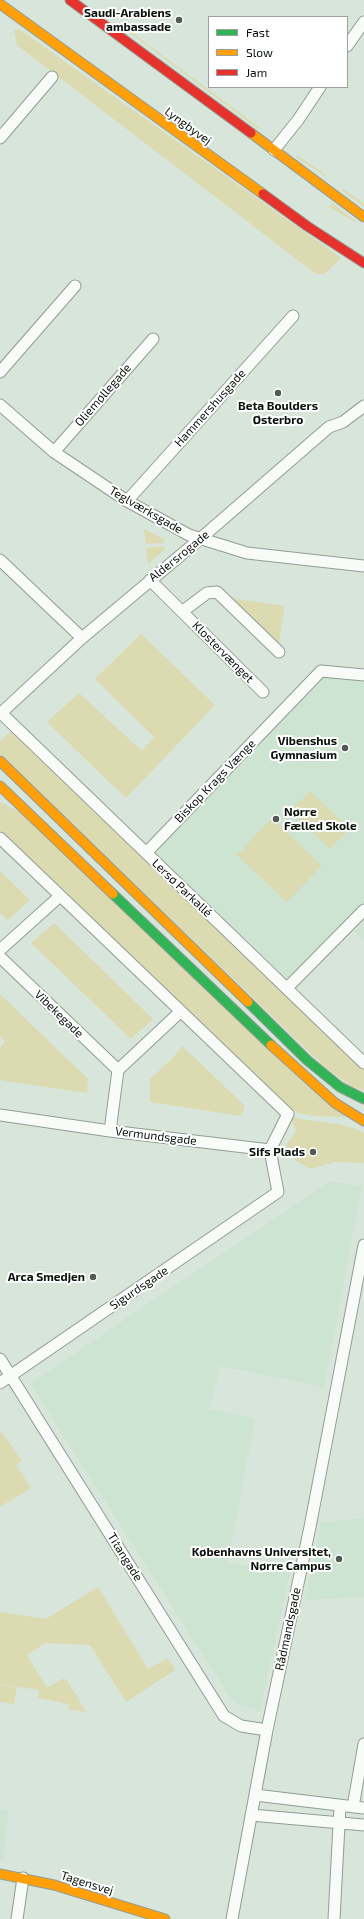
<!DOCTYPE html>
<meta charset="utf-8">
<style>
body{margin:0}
#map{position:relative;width:364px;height:1919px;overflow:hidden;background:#d8e5da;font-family:"Exo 2",sans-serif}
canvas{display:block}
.legend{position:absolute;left:208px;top:16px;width:140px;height:72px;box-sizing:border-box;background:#fff;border:1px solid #9da09d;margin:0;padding:5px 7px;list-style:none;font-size:12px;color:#09110b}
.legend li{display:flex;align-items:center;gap:8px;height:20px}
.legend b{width:20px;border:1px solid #9da09d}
</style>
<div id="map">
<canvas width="364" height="1919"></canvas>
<ul class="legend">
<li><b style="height:5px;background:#30b455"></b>Fast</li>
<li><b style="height:5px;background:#ff9f0a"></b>Slow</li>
<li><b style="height:5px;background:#e5322d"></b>Jam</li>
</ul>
</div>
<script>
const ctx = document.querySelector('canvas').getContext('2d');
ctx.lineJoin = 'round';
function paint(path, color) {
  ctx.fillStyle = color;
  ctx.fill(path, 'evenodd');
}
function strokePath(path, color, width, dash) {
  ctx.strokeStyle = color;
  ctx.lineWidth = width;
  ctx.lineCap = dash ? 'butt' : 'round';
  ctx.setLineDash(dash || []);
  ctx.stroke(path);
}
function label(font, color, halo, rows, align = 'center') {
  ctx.font = font + ' "Exo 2",sans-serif';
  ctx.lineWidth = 4;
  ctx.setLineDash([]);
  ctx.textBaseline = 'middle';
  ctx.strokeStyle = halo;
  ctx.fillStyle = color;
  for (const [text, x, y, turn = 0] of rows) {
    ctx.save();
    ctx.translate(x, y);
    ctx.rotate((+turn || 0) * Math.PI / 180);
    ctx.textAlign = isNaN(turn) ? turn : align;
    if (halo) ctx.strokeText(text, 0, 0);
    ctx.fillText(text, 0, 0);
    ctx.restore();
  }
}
paint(new Path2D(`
 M 324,677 L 364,682 L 364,902 L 288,980 L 155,853 Z
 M 364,921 L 364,941 L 354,931 Z
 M 331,1181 L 362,1186 L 324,1387 L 220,1366 L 210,1409 L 255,1418 L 228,1562 L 290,1573 L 260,1711 L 233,1702 L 30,1383 Z
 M 364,1518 L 364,1597 L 305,1600 L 321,1522 Z
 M 0,1809 L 9,1811 L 3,1861 L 0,1861 Z`), '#cee4d2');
paint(new Path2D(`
 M 19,29 L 341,258 L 325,274 L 316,274 L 17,45 L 14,30 Z
 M 125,29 L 127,29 L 260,128 L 258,129 Z
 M 297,155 L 326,175 L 327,177 L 297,158 Z
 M 342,188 L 364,204 L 364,207 L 342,190 Z
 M 332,203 L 356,221 L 355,222 L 329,207 Z
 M 144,529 L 164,539 L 164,543 L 146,544 Z
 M 164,546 L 165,549 L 148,564 L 146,548 Z
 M 230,598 L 284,606 L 279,645 Z
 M 141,634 L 215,705 L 126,798 L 47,722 L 79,693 L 142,751 L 154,737 L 95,679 Z
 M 11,731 L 364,1069 L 364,1091 L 351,1086 L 325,1067 L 0,754 L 0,742 Z
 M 310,791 L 350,829 L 330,849 L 290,811 Z
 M 0,802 L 21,813 L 347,1117 L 314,1116 L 295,1112 L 0,830 Z
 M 272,818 L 322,866 L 287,902 L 237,855 Z
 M 0,871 L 30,900 L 8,920 L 0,913 Z
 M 54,923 L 153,1019 L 131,1039 L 31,943 Z
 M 0,994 L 88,1079 L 87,1093 L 0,1080 L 0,1048 L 5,1042 L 0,1036 Z
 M 182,1046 L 245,1106 L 241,1116 L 150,1102 L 150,1079 L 171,1060 Z
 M 291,1117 C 315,1123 342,1121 364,1133 L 364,1163 L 335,1162 L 310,1169 L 295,1160 L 286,1145 L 296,1131 Z
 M 0,1430 L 22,1461 L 16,1465 L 31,1488 L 0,1507 Z
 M 98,1587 L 148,1669 L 168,1658 L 175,1670 L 126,1702 L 90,1645 L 45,1643 L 27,1655 L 47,1688 L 62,1679 L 66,1679 L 86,1712 L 68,1709 L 69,1704 L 38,1698 L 39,1690 L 0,1684 L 0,1612 L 46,1619 Z
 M 0,1685 L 17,1687 L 14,1704 L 0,1702 Z`), '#dbdab1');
const street = new Path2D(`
 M 347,46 L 364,22
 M 0,138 L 52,77
 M 274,150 L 298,120 L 320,87
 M 0,372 L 75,286
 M 0,405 L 54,452 L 127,501 L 189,535 L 247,553 L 364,566
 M 54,452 L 153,339
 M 127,501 L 293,316
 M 0,560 L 82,638
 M 150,580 L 263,692
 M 183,611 L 207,593 L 217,592 L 279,652
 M 0,712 L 364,1063
 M 0,714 L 82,638 L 200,539 L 329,427 L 343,422 L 364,406
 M 0,838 L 288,1114 L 270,1150
 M 146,853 L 321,671 L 364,675
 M 0,950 L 60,896
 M 0,957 L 118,1070
 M 287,988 L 364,910
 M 0,1115 L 110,1131 L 270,1150
 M 110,1131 L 118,1070 L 180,1012
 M 0,1359 L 224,1716 L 241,1726 L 267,1730
 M 0,1383 L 278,1192 L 270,1150
 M 255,1795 L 364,1808
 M 353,1807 L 364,1744
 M 251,1815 L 364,1825
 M 17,1919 L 23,1878
 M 232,1919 L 267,1730 L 310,1527 L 364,1245
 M 334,1919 L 340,1806`);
const fast = new Path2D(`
 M 113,894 L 271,1045
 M 248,1002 L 307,1060 L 340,1087 L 364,1099`);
const slow = new Path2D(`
 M 0,4 L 263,194
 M 251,133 L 364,217
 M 0,761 L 248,1002
 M 0,786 L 113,894
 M 271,1045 L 335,1103 L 364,1121
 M 0,1874 L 54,1885 L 165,1919`);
const jam = new Path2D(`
 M 70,0 L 251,133
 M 263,194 L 307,226 L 364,263`);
strokePath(street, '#929c94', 13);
strokePath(fast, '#929c94', 11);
strokePath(slow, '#929c94', 11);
strokePath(jam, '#929c94', 11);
strokePath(street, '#f9fbf9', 11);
strokePath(fast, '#30b455', 9);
strokePath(slow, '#ff9f0a', 9);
strokePath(jam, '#e5322d', 9);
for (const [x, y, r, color] of [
 [179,20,4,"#515b53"],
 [278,393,4,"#515b53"],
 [345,748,4,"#515b53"],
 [276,819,4,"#515b53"],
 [313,1152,4,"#515b53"],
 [93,1277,4,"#515b53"],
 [339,1559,4,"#515b53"]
]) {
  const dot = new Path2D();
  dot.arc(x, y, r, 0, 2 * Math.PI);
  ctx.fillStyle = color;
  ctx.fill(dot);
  strokePath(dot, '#fff', 1.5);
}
label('bold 12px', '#09110b', '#fff', [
 ["Saudi-Arabiens",171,13],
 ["ambassade",171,27],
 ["Beta Boulders",278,406,"center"],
 ["Østerbro",278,420,"center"],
 ["Vibenshus",337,741],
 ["Gymnasium",337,755],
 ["Nørre",284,812,"left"],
 ["Fælled Skole",284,826,"left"],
 ["Sifs Plads",305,1152],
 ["Arca Smedjen",85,1277],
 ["Københavns Universitet,",331,1552],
 ["Nørre Campus",331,1566]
], 'right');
label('12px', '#09110b', '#fff', [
 ["Lyngbyvej",188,126,36],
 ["Oliemøllegade",103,395,-49],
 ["Hammershusgade",210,408,-48],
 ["Teglværksgade",146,510,30],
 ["Aldersrogade",179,556,-39],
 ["Klostervænget",223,652,45],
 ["Biskop Krags Vænge",215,781,-46],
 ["Lersø Parkallé",182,888,44],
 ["Vibekegade",59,1014,44],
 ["Vermundsgade",156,1136,7],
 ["Sigurdsgade",139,1288,-34],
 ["Titangade",125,1557,58],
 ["Rådmandsgade",288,1629,-78],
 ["Tagensvej",87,1883,17]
]);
</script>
